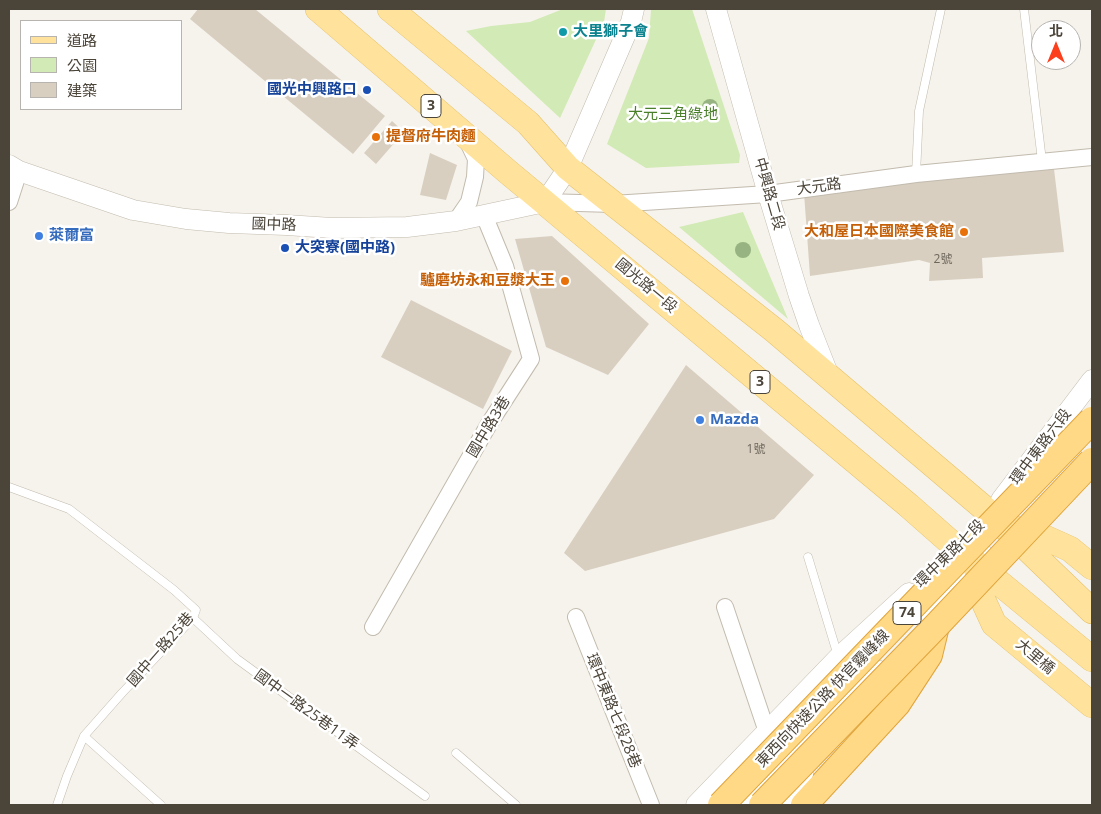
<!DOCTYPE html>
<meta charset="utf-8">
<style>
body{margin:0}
#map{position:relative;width:1101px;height:814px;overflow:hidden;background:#f6f3ec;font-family:"Open Sans","Noto Sans TC",sans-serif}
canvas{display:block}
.frame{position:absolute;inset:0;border:10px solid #4b4439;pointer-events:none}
.legend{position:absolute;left:20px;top:20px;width:162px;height:90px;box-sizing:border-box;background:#fff;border:1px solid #b7b4b0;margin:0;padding:6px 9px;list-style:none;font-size:15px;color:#4b4439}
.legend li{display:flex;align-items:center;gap:10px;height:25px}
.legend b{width:25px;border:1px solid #b7b4b0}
.north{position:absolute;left:1031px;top:20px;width:50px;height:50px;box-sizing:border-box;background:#fff;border:1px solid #b7b4b0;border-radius:50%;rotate:0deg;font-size:14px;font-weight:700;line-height:20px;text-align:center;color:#4b4439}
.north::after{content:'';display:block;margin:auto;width:18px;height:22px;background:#fc3f1d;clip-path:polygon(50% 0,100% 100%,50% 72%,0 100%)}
</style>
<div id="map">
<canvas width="1101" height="814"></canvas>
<div class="frame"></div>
<ul class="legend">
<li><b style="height:6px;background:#ffe39c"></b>道路</li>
<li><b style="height:14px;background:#d2eab5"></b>公園</li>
<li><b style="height:14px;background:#d8cfc1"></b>建築</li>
</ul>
<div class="north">北</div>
</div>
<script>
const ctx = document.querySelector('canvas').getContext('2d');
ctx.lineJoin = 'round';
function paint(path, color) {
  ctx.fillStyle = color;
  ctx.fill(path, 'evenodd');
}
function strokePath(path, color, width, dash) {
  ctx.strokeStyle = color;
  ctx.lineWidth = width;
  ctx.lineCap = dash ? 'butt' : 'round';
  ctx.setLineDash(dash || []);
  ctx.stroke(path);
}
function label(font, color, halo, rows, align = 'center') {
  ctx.font = font + ' "Open Sans","Noto Sans TC",sans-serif';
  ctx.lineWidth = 5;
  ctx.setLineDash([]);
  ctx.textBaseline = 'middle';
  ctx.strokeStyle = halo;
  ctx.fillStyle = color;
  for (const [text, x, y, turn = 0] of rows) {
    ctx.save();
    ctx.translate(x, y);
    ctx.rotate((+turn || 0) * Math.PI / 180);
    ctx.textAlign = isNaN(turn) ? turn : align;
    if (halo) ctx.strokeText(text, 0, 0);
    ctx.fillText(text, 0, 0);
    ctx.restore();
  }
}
paint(new Path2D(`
 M 563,9 L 606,9 L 604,22 L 560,118 L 466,31 L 491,26 L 530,22 Z
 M 651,9 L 692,9 L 740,155 L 739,163 L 646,168 L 607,144 L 649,38 Z
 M 743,212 L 788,319 L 679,227 Z`), '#d2eab5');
paint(new Path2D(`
 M 198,9 L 255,9 L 385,116 L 353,154 L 190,19 Z
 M 392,121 L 404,132 L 376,164 L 364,153 Z
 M 430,153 L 457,165 L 446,200 L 420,195 Z
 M 1054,169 L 1064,252 L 982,258 L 983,278 L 929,281 L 930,263 L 919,260 L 810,276 L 804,193 L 976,176 Z
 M 552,236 L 649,324 L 608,375 L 546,347 L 515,239 Z
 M 411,300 L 512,351 L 483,409 L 381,357 Z
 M 686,365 L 814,475 L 774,519 L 585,571 L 564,553 Z`), '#d8cfc1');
const service = new Path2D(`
 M 1024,9 L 1042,161
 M 916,174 L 919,111 L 941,9
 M 9,487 L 69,509 L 174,590 L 196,610 L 193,618 L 122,693 L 84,736 L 67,776 L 57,805
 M 808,557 L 838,656
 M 193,618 L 237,659 L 425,796
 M 84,736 L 161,805
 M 456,753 L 516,805`);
const minor = new Path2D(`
 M 9,202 L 19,171
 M 545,202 L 613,204 L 768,194 L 916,174 L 1092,157
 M 456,221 L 469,202 L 475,177 L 476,159 L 468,142
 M 725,607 L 767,732
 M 576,617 L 651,805
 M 373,627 L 489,424 L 531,359 L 505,266 L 484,215`);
const tertiary = new Path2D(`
 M 716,9 L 768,194 L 799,296 L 809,325 L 829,376
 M 9,165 L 19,171 L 133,210 L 186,219 L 229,223 L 286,225 L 332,228 L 407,227 L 456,221 L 545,202 L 568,168 L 631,22 L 634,9
 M 1001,500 L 1092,380
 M 931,615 L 982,553
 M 696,805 L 839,657 L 909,593
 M 740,805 L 832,711 L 877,670
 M 782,805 L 800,782 L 803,774`);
const primary = new Path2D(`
 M 318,9 L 508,172 L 908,505 L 958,549 L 1092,659
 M 390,9 L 528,123 L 568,168 L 774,330 L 991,514 L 1092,611
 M 1008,527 L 1039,535 L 1070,549 L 1092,567
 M 975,562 L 983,600 L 994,624 L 1092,705`);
const trunk = new Path2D(`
 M 804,805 L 897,704 L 929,655 L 936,626`);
strokePath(service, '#c2bbae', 9);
strokePath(minor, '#c2bbae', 18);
strokePath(tertiary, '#c2bbae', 21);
strokePath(primary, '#e6c16a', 26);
strokePath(trunk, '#e0a43c', 28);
strokePath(service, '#fff', 8);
strokePath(minor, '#fff', 16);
strokePath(tertiary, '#fff', 20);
strokePath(primary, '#ffe39c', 25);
strokePath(trunk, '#ffd985', 26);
const trunkBridge = new Path2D(`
 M 721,805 L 1092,420
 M 762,805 L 936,626 L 1092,461`);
strokePath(trunkBridge, '#e0a43c', 28, []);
strokePath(trunkBridge, '#ffd985', 26);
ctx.fillStyle = '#97b381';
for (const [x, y] of [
 [710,107],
 [743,250]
]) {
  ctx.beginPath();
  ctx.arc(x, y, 8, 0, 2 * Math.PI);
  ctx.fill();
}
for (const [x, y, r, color] of [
 [563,32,5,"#0f9aa8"],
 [367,90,5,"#1a4fb4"],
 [376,137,5,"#e8710a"],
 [964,232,5,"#e8710a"],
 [39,236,5,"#3f7fe0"],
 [285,248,5,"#1a4fb4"],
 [565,281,5,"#e8710a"],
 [700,420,5,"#3f7fe0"]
]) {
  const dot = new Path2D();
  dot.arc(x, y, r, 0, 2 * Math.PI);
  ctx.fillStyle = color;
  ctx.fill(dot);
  strokePath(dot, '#fff', 2);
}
label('12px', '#6e675b', null, [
 ["2號",943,260],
 ["1號",756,450]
]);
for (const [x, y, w] of [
 [431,106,20],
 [760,382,20],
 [907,613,28]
]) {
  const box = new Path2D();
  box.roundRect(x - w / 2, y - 11.5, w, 23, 4);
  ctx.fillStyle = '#fff';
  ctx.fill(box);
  strokePath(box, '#4b4439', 1);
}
label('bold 14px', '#4b4439', null, [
 ["3",431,106],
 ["3",760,382],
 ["74",907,613]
]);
label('bold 15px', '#0d838f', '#fff', [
 ["大里獅子會",573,32]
], 'left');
label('bold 15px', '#164399', '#fff', [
 ["國光中興路口",357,90],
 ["大突寮(國中路)",295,248,"left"]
], 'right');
label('15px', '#4a7f2a', '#fff', [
 ["大元三角綠地",673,115]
]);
label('bold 15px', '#c56008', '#fff', [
 ["提督府牛肉麵",386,137,"left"],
 ["大和屋日本國際美食館",954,232],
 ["驢磨坊永和豆漿大王",555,281]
], 'right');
label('15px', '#4b4439', '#fff', [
 ["大元路",819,187,-8],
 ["中興路二段",769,194,74],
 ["國中路",274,225,2],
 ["國光路一段",646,286,40],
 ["國中路3巷",489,427,-59],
 ["環中東路六段",1041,447,-53],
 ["環中東路七段",950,554,-44],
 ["國中一路25巷",161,650,-49],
 ["大里橋",1035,657,40],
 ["東西向快速公路 快官霧峰線",823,699,-46],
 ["國中一路25巷11弄",306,710,36],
 ["環中東路七段28巷",613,711,68]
]);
label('bold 15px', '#366cbe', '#fff', [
 ["萊爾富",49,236],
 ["Mazda",710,420]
], 'left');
</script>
